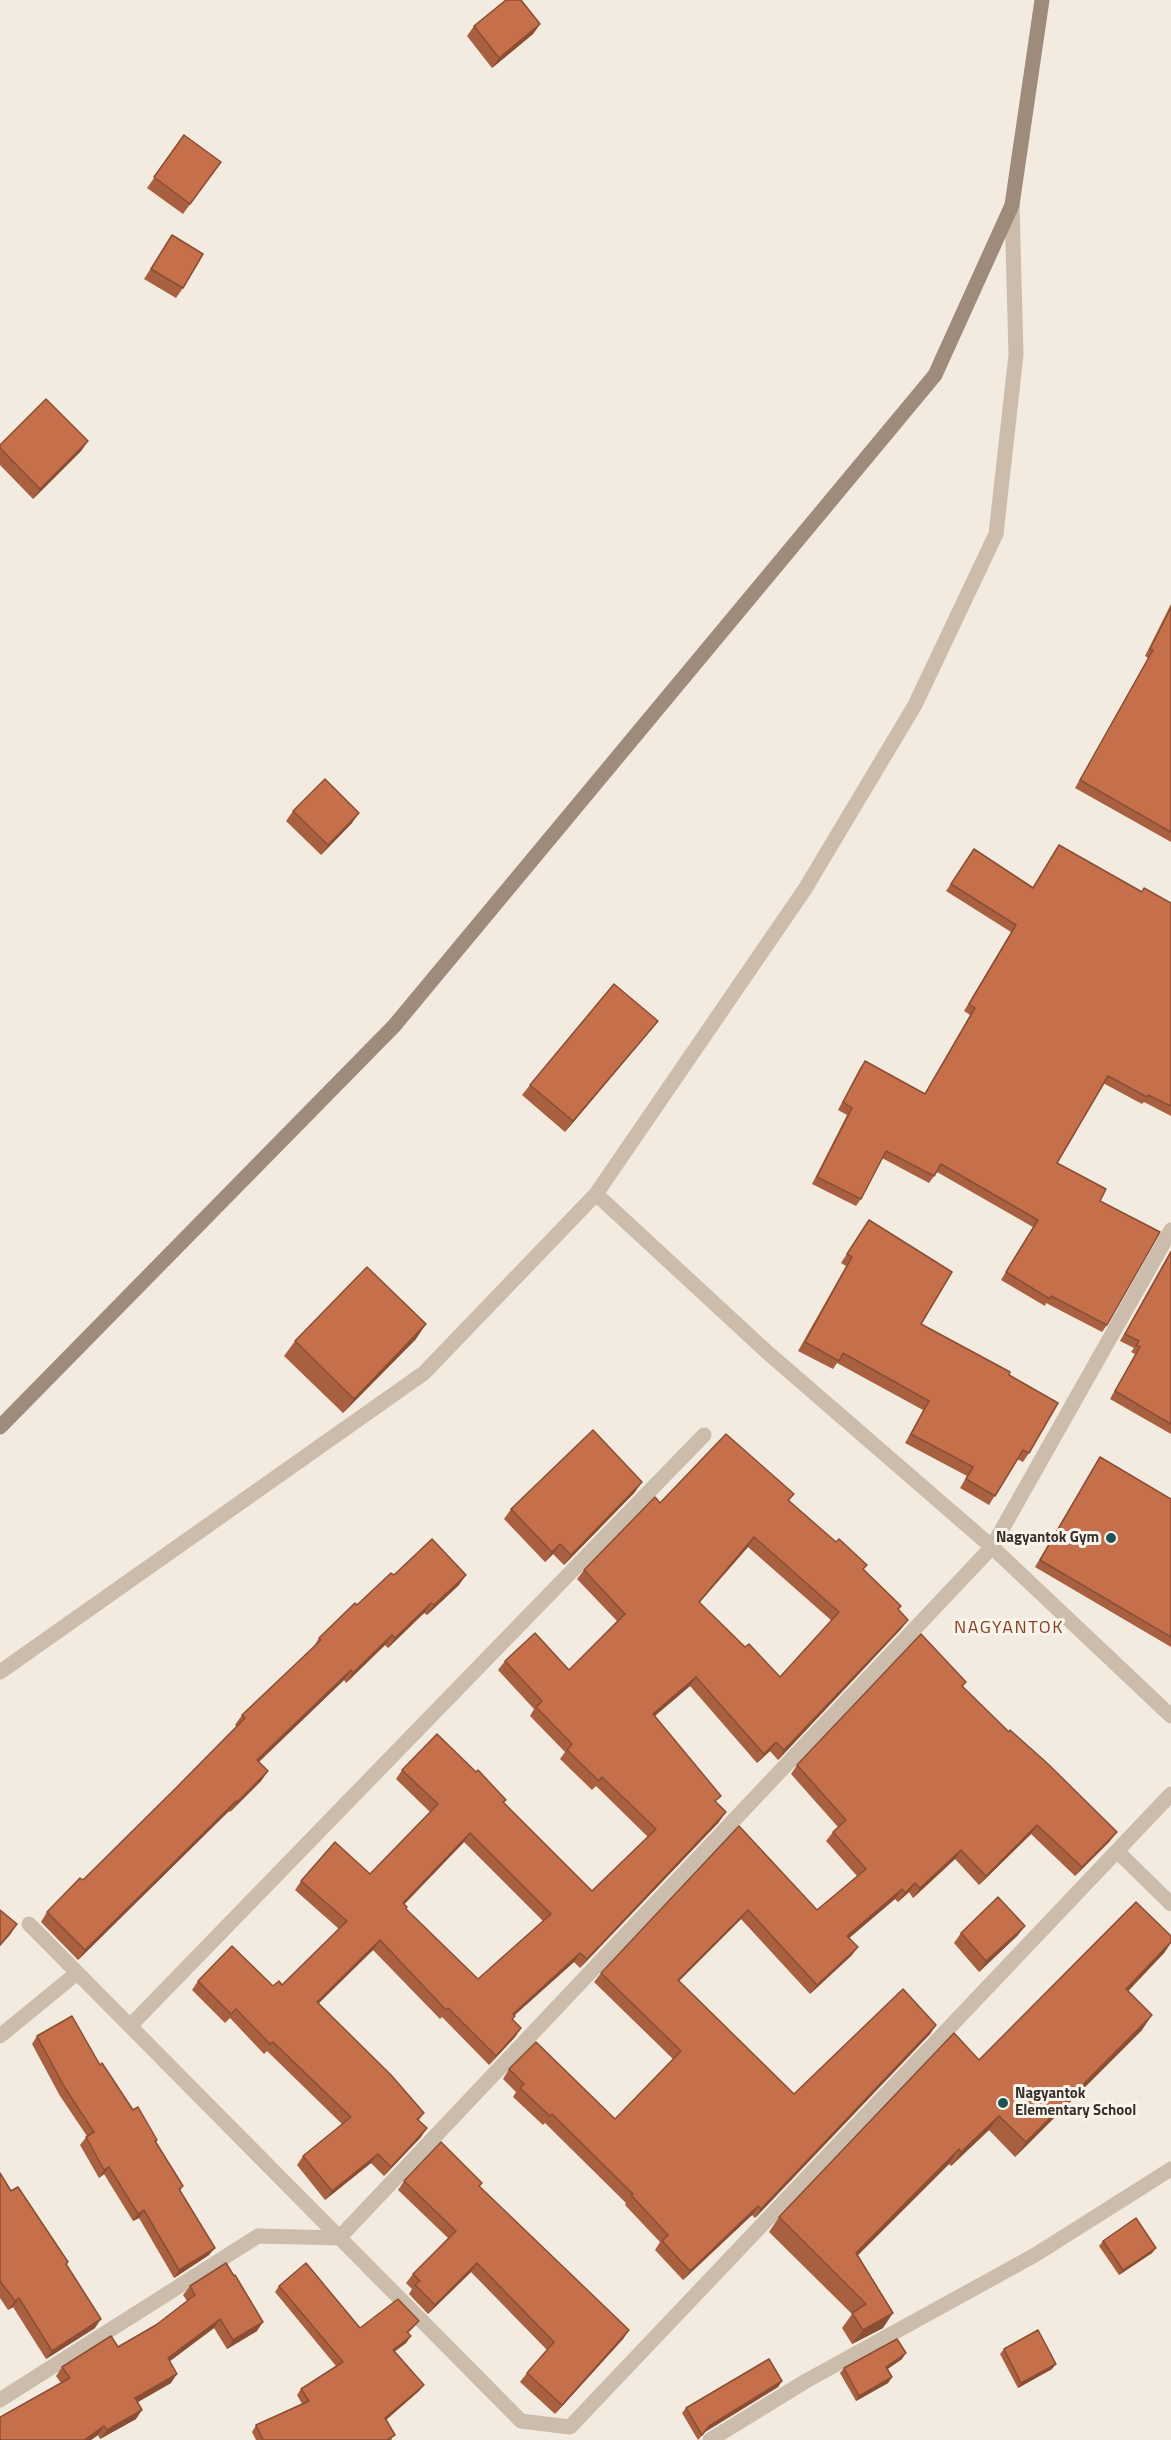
<!DOCTYPE html>
<style>
body{margin:0}
canvas{display:block;background:#f3ebdf}
</style>
<canvas width="1171" height="2440"></canvas>
<script>
const ctx = document.querySelector('canvas').getContext('2d');
ctx.lineJoin = 'round';
function strokePath(path, color, width, dash) {
  ctx.strokeStyle = color;
  ctx.lineWidth = width;
  ctx.lineCap = dash ? 'butt' : 'round';
  ctx.setLineDash(dash || []);
  ctx.stroke(path);
}
function paint(path, color) {
  ctx.fillStyle = color;
  ctx.fill(path, 'evenodd');
}
function label(font, color, halo, rows, align = 'center') {
  ctx.font = font + ' "Titillium Web",sans-serif';
  ctx.lineWidth = 6;
  ctx.setLineDash([]);
  ctx.textBaseline = 'middle';
  ctx.strokeStyle = halo;
  ctx.fillStyle = color;
  for (const [text, x, y, turn = 0] of rows) {
    ctx.save();
    ctx.translate(x, y);
    ctx.rotate((+turn || 0) * Math.PI / 180);
    ctx.textAlign = isNaN(turn) ? turn : align;
    if (halo) ctx.strokeText(text, 0, 0);
    ctx.fillText(text, 0, 0);
    ctx.restore();
  }
}
strokePath(new Path2D(`
 M 596,1194 L 767,1352 L 992,1547 L 1171,1716
 M 0,1672 L 424,1373 L 596,1194 L 805,889 L 915,705 L 996,534 L 1016,355 L 1012,205
 M 1117,1851 L 1171,1904
 M 29,1924 L 521,2421 L 570,2427 L 1171,1794
 M 130,2026 L 704,1435
 M 0,2036 L 77,1973
 M 0,2400 L 258,2236 L 339,2238 L 992,1547 L 1171,1230
 M 710,2440 L 806,2381 L 1035,2255 L 1171,2169`), '#cbbcab', 15);
strokePath(new Path2D(`
 M 0,1427 L 394,1026 L 935,375 L 1012,205 L 1042,0`), '#9f8b7c', 15);
paint(new Path2D(`
 M 540,24 L 533,34 L 492,68 L 467,36 L 474,26 Z
 M 184,135 L 221,162 L 183,214 L 147,188 Z
 M 172,235 L 183,288 L 176,298 L 144,279 Z
 M 88,441 L 81,451 L 33,499 L 0,465 L 0,445 Z
 M 1171,604 L 1171,842 L 1075,788 L 1148,658 L 1145,656 Z
 M 293,811 L 352,823 L 321,855 L 286,821 Z
 M 1059,845 L 1142,892 L 1144,888 L 1171,903 L 1171,1116 L 1144,1102 L 1142,1104 L 1103,1083 L 1057,1163 L 1100,1201 L 1107,1325 L 1102,1332 L 1046,1303 L 1045,1306 L 1001,1280 L 1033,1227 L 937,1172 L 929,1183 L 882,1158 L 861,1199 L 856,1206 L 812,1184 L 847,1115 L 838,1110 L 860,1068 L 865,1061 L 925,1094 L 970,1015 L 964,1011 L 1011,932 L 946,891 L 974,849 L 1033,887 Z
 M 650,1031 L 565,1132 L 522,1095 L 530,1085 Z
 M 863,1229 L 921,1324 L 1009,1375 L 1029,1453 L 1023,1462 L 1017,1459 L 989,1505 L 960,1488 L 967,1476 L 905,1443 L 923,1410 L 837,1363 L 833,1369 L 798,1351 L 846,1266 L 841,1263 Z
 M 1171,1250 L 1171,1434 L 1110,1399 L 1135,1354 L 1131,1352 L 1134,1348 L 1120,1341 Z
 M 416,1339 L 343,1413 L 284,1356 L 295,1341 Z
 M 1100,1457 L 1171,1499 L 1171,1647 L 1035,1567 Z
 M 635,1492 L 564,1565 L 553,1554 L 545,1562 L 504,1519 L 511,1509 Z
 M 794,1494 L 789,1501 L 864,1570 L 908,1620 L 901,1629 L 778,1760 L 770,1751 L 757,1763 L 690,1686 L 655,1716 L 716,1802 L 719,1822 L 580,1968 L 574,1962 L 514,2015 L 513,2020 L 521,2028 L 515,2037 L 489,2065 L 442,2017 L 440,2019 L 373,1950 L 318,2003 L 424,2113 L 419,2120 L 421,2137 L 384,2176 L 371,2163 L 325,2200 L 297,2165 L 303,2156 L 342,2124 L 267,2051 L 264,2054 L 230,2018 L 225,2023 L 192,1990 L 198,1981 L 273,1986 L 282,1985 L 339,1929 L 295,1890 L 301,1881 L 370,1874 L 430,1812 L 396,1779 L 402,1770 L 506,1800 L 504,1803 L 592,1891 L 648,1837 L 596,1786 L 592,1790 L 560,1759 L 565,1752 L 530,1716 L 534,1709 L 498,1670 L 505,1661 L 569,1670 L 617,1621 L 577,1579 L 584,1570 L 660,1503 ZM 748,1547 L 832,1621 L 780,1677 L 745,1647 L 699,1603 ZM 464,1842 L 543,1921 L 478,1979 L 406,1909 L 404,1904 Z
 M 394,1575 L 459,1585 L 427,1615 L 424,1613 L 388,1648 L 385,1645 L 346,1683 L 344,1680 L 259,1762 L 268,1771 L 261,1781 L 230,1812 L 229,1811 L 78,1960 L 41,1922 L 47,1912 L 83,1880 L 176,1788 L 237,1727 L 235,1725 L 242,1715 L 313,1648 L 319,1638 Z
 M 966,1682 L 962,1686 L 1110,1841 L 1075,1876 L 1031,1834 L 979,1885 L 955,1859 L 913,1898 L 909,1892 L 898,1902 L 895,1899 L 849,1938 L 858,1947 L 851,1956 L 810,1994 L 741,1919 L 679,1981 L 794,2094 L 936,2025 L 930,2034 L 755,2218 L 752,2215 L 683,2280 L 655,2250 L 660,2242 L 625,2205 L 626,2203 L 545,2123 L 543,2125 L 513,2097 L 516,2092 L 503,2079 L 509,2069 L 615,2119 L 673,2059 L 594,1982 L 601,1973 L 739,1826 L 817,1910 L 857,1876 L 826,1841 L 833,1832 L 838,1827 L 791,1774 L 797,1765 Z
 M 1025,1926 L 1017,1936 L 979,1972 L 954,1943 L 961,1933 Z
 M 1171,1936 L 1171,1943 L 1164,1953 L 1128,1991 L 1142,2030 L 1015,2157 L 989,2130 L 951,2166 L 949,2164 L 858,2255 L 883,2328 L 852,2344 L 842,2328 L 852,2314 L 769,2232 L 779,2217 L 979,2060 Z
 M 37,2036 L 100,2065 L 133,2110 L 157,2140 L 156,2142 L 183,2186 L 180,2191 L 209,2255 L 174,2278 L 139,2218 L 133,2221 L 104,2174 L 99,2178 L 80,2145 L 87,2136 L 60,2096 L 32,2044 Z
 M 0,2173 L 11,2191 L 68,2262 L 66,2265 L 95,2328 L 46,2359 L 13,2307 L 8,2310 L 0,2298 Z
 M 404,2181 L 479,2187 L 629,2330 L 623,2339 L 555,2414 L 520,2382 L 527,2373 L 547,2350 L 471,2272 L 428,2314 L 409,2294 L 412,2289 L 406,2283 L 413,2274 L 448,2238 L 398,2190 Z
 M 1103,2241 L 1156,2248 L 1152,2253 L 1119,2275 L 1099,2246 Z
 M 190,2286 L 257,2331 L 227,2349 L 214,2328 L 170,2361 L 171,2383 L 138,2402 L 136,2419 L 100,2439 L 98,2435 L 91,2440 L 0,2440 L 61,2383 L 56,2376 L 62,2367 L 118,2347 L 156,2325 L 187,2301 L 183,2295 Z
 M 279,2286 L 360,2328 L 419,2321 L 414,2327 L 408,2333 L 411,2336 L 406,2343 L 395,2351 L 424,2385 L 419,2391 L 386,2420 L 392,2440 L 256,2440 L 252,2432 L 256,2425 L 302,2404 L 297,2395 L 301,2389 L 336,2366 L 275,2292 Z
 M 1004,2349 L 1052,2369 L 1018,2388 L 1000,2354 Z
 M 902,2359 L 887,2369 L 892,2377 L 888,2383 L 856,2401 L 840,2373 L 844,2368 Z
 M 782,2381 L 778,2387 L 705,2432 L 698,2440 L 682,2413 L 686,2408 Z`), '#a96040');
paint(new Path2D(`
 M 540,24 L 533,34 L 492,68 L 499,58 Z
 M 88,441 L 81,451 L 33,499 L 40,489 Z
 M 359,813 L 352,823 L 321,855 L 328,845 Z
 M 658,1021 L 650,1031 L 565,1132 L 573,1121 Z
 M 426,1324 L 416,1339 L 343,1413 L 354,1399 Z
 M 642,1482 L 635,1492 L 564,1565 L 571,1555 Z
 M 754,1537 L 748,1547 L 692,1611 L 699,1602 Z
 M 560,1544 L 553,1554 L 545,1562 L 552,1552 Z
 M 466,1575 L 459,1585 L 427,1615 L 434,1605 Z
 M 431,1603 L 424,1613 L 388,1648 L 395,1638 Z
 M 908,1620 L 901,1629 L 778,1760 L 784,1750 Z
 M 392,1635 L 385,1645 L 346,1683 L 353,1673 Z
 M 351,1670 L 344,1680 L 250,1770 L 257,1760 Z
 M 696,1677 L 690,1686 L 646,1723 L 653,1714 Z
 M 776,1742 L 770,1751 L 757,1763 L 764,1754 Z
 M 268,1771 L 261,1781 L 230,1812 L 237,1802 Z
 M 236,1801 L 229,1811 L 78,1960 L 85,1950 Z
 M 726,1812 L 719,1822 L 580,1968 L 587,1959 Z
 M 1037,1825 L 1031,1834 L 979,1885 L 986,1876 Z
 M 1117,1832 L 1110,1841 L 1075,1876 L 1082,1867 Z
 M 470,1833 L 464,1842 L 397,1912 L 403,1903 Z
 M 961,1850 L 955,1859 L 913,1898 L 920,1888 Z
 M 915,1883 L 909,1892 L 898,1902 L 905,1893 Z
 M 902,1889 L 895,1899 L 841,1945 L 847,1936 Z
 M 748,1910 L 741,1919 L 671,1989 L 678,1980 Z
 M 17,1924 L 10,1935 L 0,1946 L 0,1945 Z
 M 1025,1926 L 1017,1936 L 979,1972 L 986,1961 Z
 M 380,1940 L 373,1950 L 311,2011 L 317,2002 Z
 M 1171,1942 L 1164,1953 L 1116,2004 L 1126,1989 Z
 M 858,1947 L 851,1956 L 810,1994 L 817,1985 Z
 M 580,1953 L 574,1962 L 506,2023 L 513,2014 Z
 M 1152,2015 L 1142,2030 L 1015,2157 L 1026,2142 Z
 M 936,2025 L 930,2034 L 755,2218 L 761,2209 Z
 M 521,2028 L 515,2037 L 489,2065 L 496,2056 Z
 M 999,2116 L 989,2130 L 951,2166 L 961,2152 Z
 M 427,2128 L 421,2137 L 384,2176 L 391,2167 Z
 M 959,2149 L 949,2164 L 846,2267 L 856,2253 Z
 M 378,2154 L 371,2163 L 325,2200 L 332,2191 Z
 M 109,2167 L 104,2174 L 99,2178 L 104,2170 Z
 M 758,2206 L 752,2215 L 683,2280 L 690,2271 Z
 M 144,2210 L 139,2218 L 133,2221 L 138,2214 Z
 M 215,2248 L 209,2255 L 174,2278 L 179,2270 Z
 M 1156,2248 L 1152,2253 L 1119,2275 L 1123,2270 Z
 M 477,2263 L 471,2272 L 428,2314 L 435,2305 Z
 M 19,2298 L 13,2307 L 8,2310 L 15,2301 Z
 M 893,2313 L 883,2328 L 852,2344 L 863,2330 Z
 M 101,2319 L 95,2328 L 46,2359 L 52,2351 Z
 M 220,2319 L 214,2328 L 162,2367 L 168,2358 Z
 M 263,2322 L 257,2331 L 227,2349 L 233,2340 Z
 M 629,2330 L 623,2339 L 555,2414 L 562,2405 Z
 M 411,2336 L 406,2343 L 389,2356 L 393,2350 Z
 M 906,2353 L 902,2359 L 882,2373 L 886,2367 Z
 M 1056,2364 L 1052,2369 L 1018,2388 L 1021,2383 Z
 M 177,2374 L 171,2383 L 129,2407 L 135,2398 Z
 M 892,2377 L 888,2383 L 856,2401 L 859,2396 Z
 M 782,2381 L 778,2387 L 705,2432 L 698,2440 L 709,2426 Z
 M 424,2385 L 419,2391 L 380,2425 L 385,2418 Z
 M 142,2410 L 136,2419 L 100,2439 L 107,2430 Z
 M 104,2426 L 98,2435 L 91,2440 L 84,2440 Z`), '#8a4e34');
const building = new Path2D(`
 M 506,0 L 521,0 L 540,24 L 499,58 L 474,26 Z
 M 184,135 L 221,162 L 190,204 L 154,177 Z
 M 172,235 L 203,254 L 183,288 L 151,269 Z
 M 46,399 L 88,441 L 40,489 L 0,448 L 0,445 Z
 M 1171,607 L 1171,832 L 1080,780 L 1153,650 L 1150,649 Z
 M 325,779 L 359,813 L 328,845 L 293,811 Z
 M 1059,845 L 1142,892 L 1144,888 L 1171,903 L 1171,1106 L 1148,1095 L 1147,1097 L 1108,1076 L 1057,1163 L 1106,1189 L 1100,1201 L 1160,1232 L 1107,1325 L 1051,1296 L 1050,1299 L 1006,1272 L 1038,1220 L 941,1164 L 934,1176 L 886,1151 L 861,1199 L 817,1177 L 852,1108 L 843,1102 L 865,1061 L 925,1094 L 975,1008 L 969,1004 L 1016,925 L 951,884 L 974,849 L 1033,888 Z
 M 614,984 L 658,1021 L 573,1121 L 530,1085 Z
 M 869,1220 L 952,1272 L 921,1324 L 1010,1372 L 1009,1375 L 1058,1403 L 1029,1453 L 1023,1450 L 995,1496 L 966,1479 L 973,1467 L 911,1434 L 929,1401 L 843,1353 L 839,1361 L 805,1342 L 852,1257 L 847,1254 Z
 M 1171,1252 L 1171,1424 L 1115,1391 L 1140,1347 L 1136,1345 L 1139,1341 L 1125,1334 Z
 M 367,1267 L 426,1324 L 354,1399 L 295,1341 Z
 M 593,1430 L 642,1482 L 571,1555 L 560,1544 L 552,1552 L 511,1509 Z
 M 726,1434 L 794,1494 L 788,1500 L 836,1542 L 839,1539 L 867,1565 L 863,1569 L 901,1606 L 898,1609 L 908,1620 L 784,1750 L 776,1742 L 764,1754 L 696,1677 L 653,1714 L 721,1796 L 715,1801 L 726,1812 L 587,1959 L 580,1953 L 513,2014 L 515,2016 L 512,2019 L 521,2028 L 496,2056 L 448,2008 L 446,2010 L 380,1940 L 317,2002 L 391,2075 L 424,2113 L 417,2119 L 427,2128 L 391,2167 L 378,2154 L 332,2191 L 303,2156 L 351,2117 L 273,2042 L 270,2044 L 236,2009 L 231,2014 L 198,1981 L 232,1946 L 273,1986 L 279,1981 L 282,1985 L 347,1921 L 301,1881 L 335,1842 L 370,1874 L 438,1804 L 402,1770 L 437,1734 L 476,1772 L 478,1770 L 506,1800 L 503,1802 L 592,1891 L 656,1829 L 602,1777 L 599,1781 L 567,1750 L 572,1744 L 536,1707 L 542,1701 L 505,1661 L 535,1633 L 569,1670 L 625,1614 L 584,1570 L 655,1497 L 660,1503 ZM 754,1537 L 839,1612 L 780,1677 L 749,1644 L 745,1647 L 699,1602 ZM 470,1833 L 551,1914 L 478,1979 L 406,1909 L 407,1907 L 403,1903 Z
 M 1100,1457 L 1171,1499 L 1171,1637 L 1040,1560 Z
 M 432,1539 L 466,1575 L 434,1605 L 431,1603 L 395,1638 L 392,1635 L 353,1673 L 351,1670 L 257,1760 L 268,1771 L 237,1802 L 236,1801 L 85,1950 L 47,1912 L 80,1878 L 83,1880 L 176,1788 L 245,1718 L 242,1715 L 321,1640 L 319,1638 L 355,1603 L 357,1605 L 391,1573 L 394,1575 Z
 M 921,1634 L 966,1682 L 962,1686 L 1009,1732 L 1010,1730 L 1047,1763 L 1117,1832 L 1082,1867 L 1037,1825 L 986,1876 L 961,1850 L 920,1888 L 915,1883 L 905,1893 L 902,1889 L 847,1936 L 858,1947 L 817,1985 L 748,1910 L 678,1980 L 794,2094 L 903,1989 L 936,2025 L 761,2209 L 758,2206 L 690,2271 L 662,2241 L 668,2235 L 631,2195 L 633,2194 L 552,2114 L 550,2116 L 520,2088 L 524,2084 L 509,2069 L 536,2042 L 615,2119 L 681,2051 L 601,1973 L 739,1826 L 817,1910 L 866,1869 L 833,1832 L 846,1820 L 797,1765 Z
 M 998,1897 L 1025,1926 L 986,1961 L 961,1933 Z
 M 1136,1902 L 1171,1936 L 1171,1942 L 1126,1989 L 1152,2015 L 1026,2142 L 999,2116 L 961,2152 L 959,2149 L 856,2253 L 893,2313 L 863,2330 L 852,2313 L 866,2304 L 779,2217 L 954,2033 L 979,2060 Z
 M 0,1910 L 17,1924 L 0,1945 Z
 M 72,2016 L 100,2065 L 102,2063 L 133,2110 L 138,2107 L 157,2140 L 155,2141 L 183,2186 L 179,2189 L 215,2248 L 179,2270 L 144,2210 L 138,2214 L 109,2167 L 104,2170 L 86,2137 L 94,2132 L 65,2088 L 37,2036 Z
 M 441,2142 L 482,2183 L 479,2186 L 629,2330 L 562,2405 L 527,2373 L 554,2342 L 477,2263 L 435,2305 L 415,2285 L 420,2281 L 413,2274 L 456,2231 L 404,2181 Z
 M 0,2173 L 11,2191 L 18,2187 L 68,2262 L 66,2264 L 101,2319 L 52,2351 L 19,2298 L 15,2301 L 0,2281 Z
 M 1136,2218 L 1156,2248 L 1123,2270 L 1103,2241 Z
 M 226,2263 L 234,2276 L 235,2275 L 263,2322 L 233,2340 L 220,2319 L 168,2358 L 177,2374 L 135,2398 L 142,2410 L 107,2430 L 104,2426 L 84,2440 L 0,2440 L 0,2417 L 70,2378 L 62,2367 L 111,2336 L 118,2347 L 156,2325 L 195,2295 L 190,2286 Z
 M 306,2263 L 360,2328 L 398,2299 L 419,2321 L 407,2332 L 411,2336 L 393,2350 L 424,2385 L 385,2418 L 395,2435 L 387,2440 L 263,2440 L 256,2425 L 309,2401 L 301,2389 L 343,2362 L 279,2286 Z
 M 1038,2330 L 1056,2364 L 1021,2383 L 1004,2349 Z
 M 897,2339 L 906,2353 L 886,2367 L 892,2377 L 859,2396 L 844,2368 Z
 M 769,2359 L 782,2381 L 709,2426 L 702,2435 L 686,2408 Z`);
paint(building, '#c5704b');
strokePath(building, '#8a4e34', 1.5);
for (const [x, y, r, color] of [
 [1111,1538,6,"#1f535b"],
 [1003,2103,6,"#1f535b"]
]) {
  const dot = new Path2D();
  dot.arc(x, y, r, 0, 2 * Math.PI);
  ctx.fillStyle = color;
  ctx.fill(dot);
  strokePath(dot, '#faf5ec', 2);
}
label('bold 15px', '#39302a', '#faf5ec', [
 ["Nagyantok Gym",1099,1538],
 ["Nagyantok",1015,2094,"left"],
 ["Elementary School",1015,2111,"left"]
], 'right');
ctx.letterSpacing = '1.5px';
label('18px', '#884123', '#faf5ec', [
 ["NAGYANTOK",1009,1629]
]);
ctx.letterSpacing = '0px';
</script>
